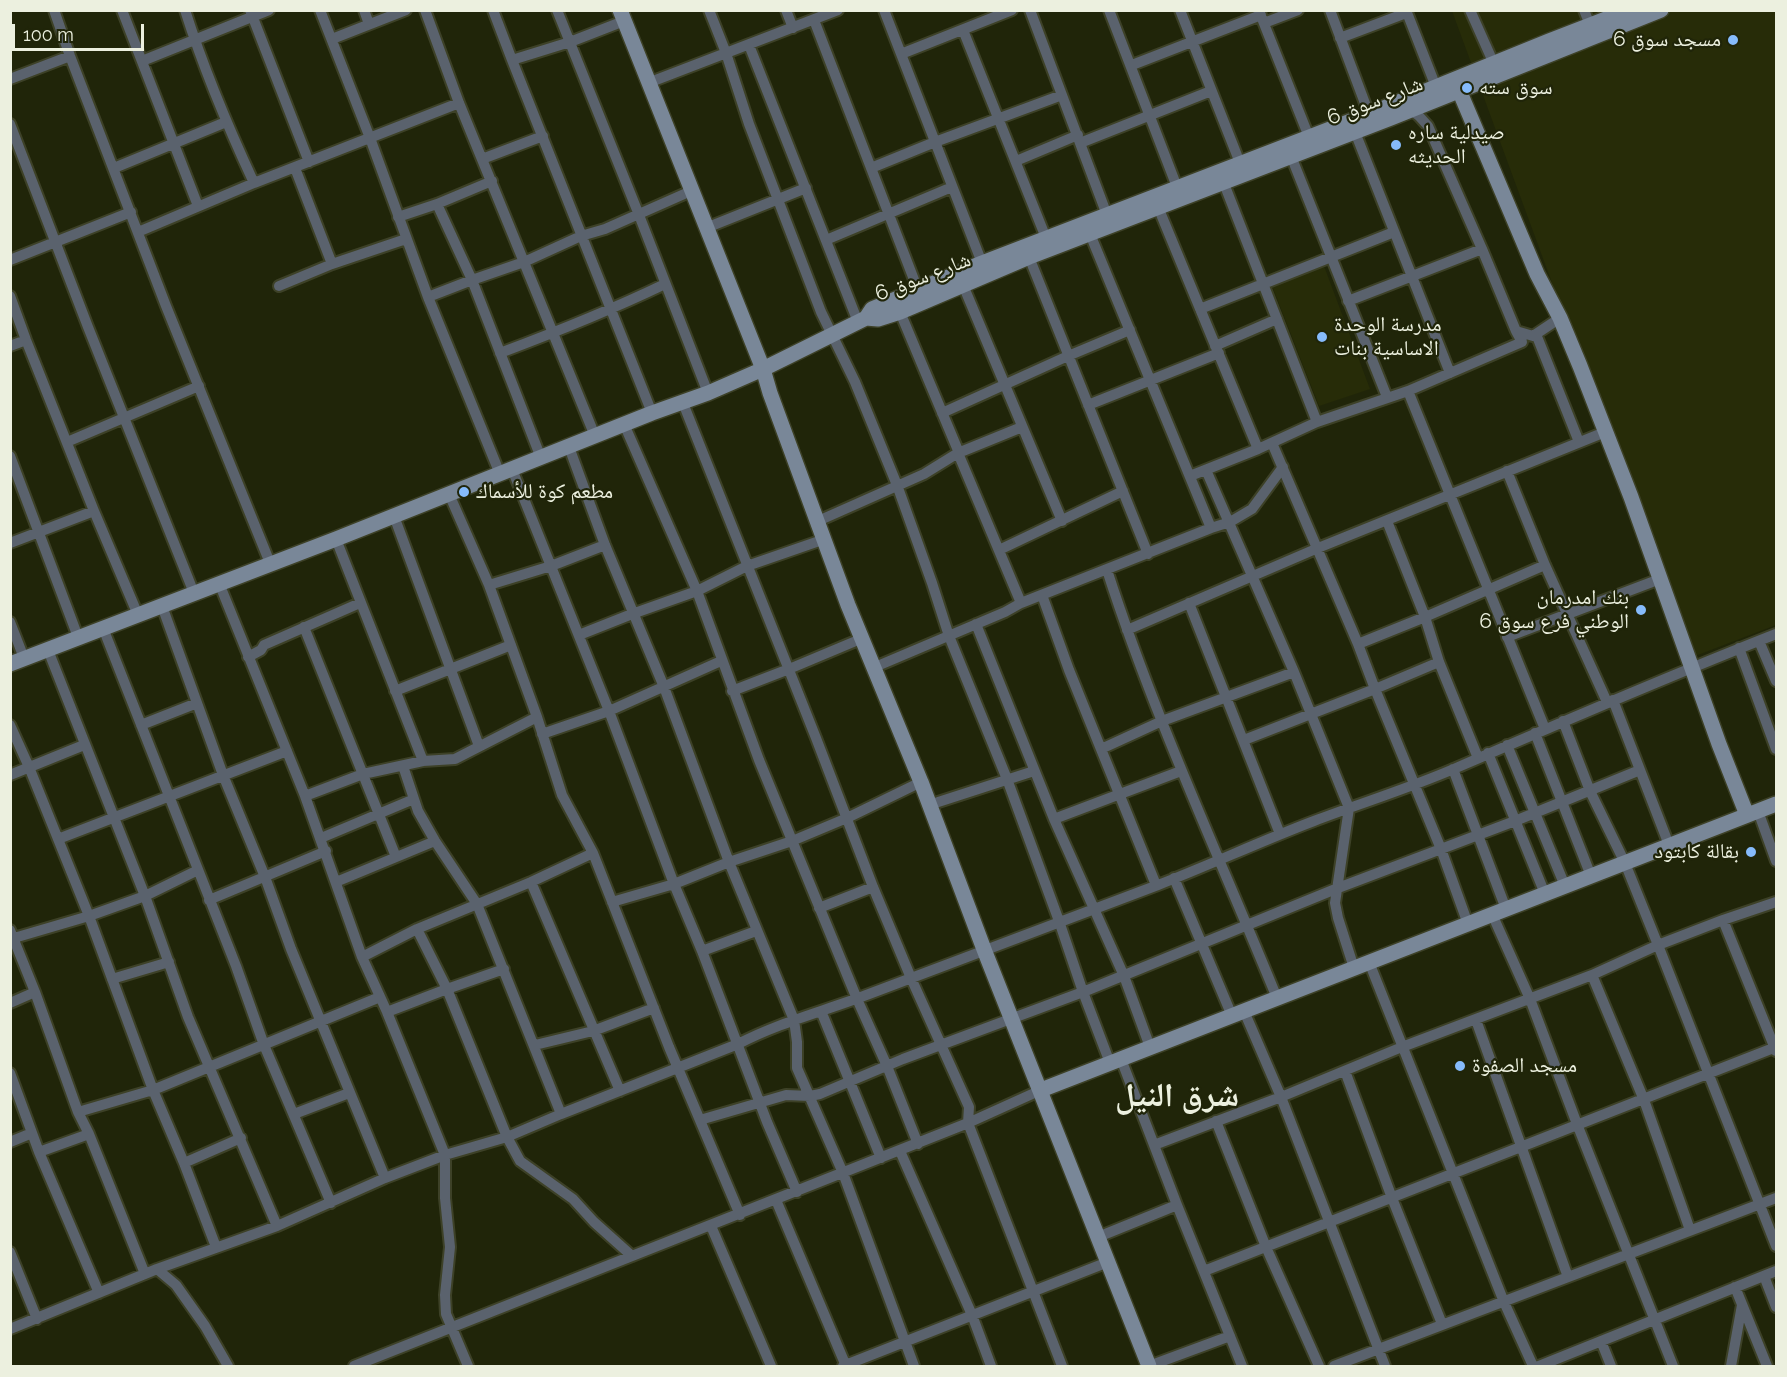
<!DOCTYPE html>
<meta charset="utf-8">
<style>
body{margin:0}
#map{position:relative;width:1787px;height:1377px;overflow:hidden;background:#202509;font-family:Raleway,sans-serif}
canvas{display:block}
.frame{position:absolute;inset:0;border:12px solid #ecf0df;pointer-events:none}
.scale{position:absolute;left:12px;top:24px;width:132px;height:27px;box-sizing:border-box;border:3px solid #ecf0df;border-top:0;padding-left:8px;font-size:18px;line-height:21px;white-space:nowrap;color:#ecf0df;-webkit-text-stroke:4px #202509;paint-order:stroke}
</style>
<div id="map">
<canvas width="1787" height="1377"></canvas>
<div class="frame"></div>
<div class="scale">100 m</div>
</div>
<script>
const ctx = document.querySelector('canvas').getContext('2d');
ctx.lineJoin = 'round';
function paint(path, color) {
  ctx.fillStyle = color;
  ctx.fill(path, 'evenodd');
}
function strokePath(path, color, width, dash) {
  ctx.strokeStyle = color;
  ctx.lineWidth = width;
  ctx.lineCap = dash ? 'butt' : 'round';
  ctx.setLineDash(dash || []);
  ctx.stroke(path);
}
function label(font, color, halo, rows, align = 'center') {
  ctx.font = font + ' Raleway,"Noto Naskh Arabic",sans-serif';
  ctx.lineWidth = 4.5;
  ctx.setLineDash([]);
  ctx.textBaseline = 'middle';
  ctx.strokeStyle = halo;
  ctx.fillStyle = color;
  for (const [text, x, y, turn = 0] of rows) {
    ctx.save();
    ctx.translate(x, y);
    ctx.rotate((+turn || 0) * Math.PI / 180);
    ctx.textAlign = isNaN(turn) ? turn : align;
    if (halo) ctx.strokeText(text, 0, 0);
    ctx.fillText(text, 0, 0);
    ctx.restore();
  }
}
paint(new Path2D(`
 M 1452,11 L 1776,11 L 1776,625 L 1690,658 Z
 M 1324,266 L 1370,389 L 1319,406 L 1272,286 Z`), '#272c08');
const street = new Path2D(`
 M 54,10 L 70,56 L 166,306 L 270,563
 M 122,10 L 198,206
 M 185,10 C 204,70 228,127 254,183
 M 250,10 L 309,162
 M 320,10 L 370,138 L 428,297 L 500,474
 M 364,10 L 369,24
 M 425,10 L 459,103 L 595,436
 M 493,10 L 512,60 L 652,413
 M 557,10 L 639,215 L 708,393
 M 709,10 L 726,53 L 749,124 L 821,312 L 855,382 L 897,485 L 932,583 L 949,636 L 1007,779 L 1059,921 L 1083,992 L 1110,1063
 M 786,10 L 793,28
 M 884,10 L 982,263
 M 1030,10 L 1107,215
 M 1109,10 L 1177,187
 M 1180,10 L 1240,163
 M 1330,10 L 1369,114
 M 1406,10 L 1436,87
 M 1470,10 L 1494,64
 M 1584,10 L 1590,25
 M 1259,11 L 1309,137
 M 814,20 L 918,290
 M 1264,23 L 1298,10
 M 963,30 L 1046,238
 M 1340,38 L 1406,13
 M 332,39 L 406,10
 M 749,45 L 858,322
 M 901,54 L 1012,10
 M 512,60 L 570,42 L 624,21
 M 142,61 L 269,10
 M 1132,65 L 1261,15
 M 10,79 L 70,56
 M 648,83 L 838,10
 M 1411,110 L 1419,116 L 1428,126 L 1482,249
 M 10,124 L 88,327 L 194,593
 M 1355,132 L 1450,373
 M 1080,143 L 1211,91
 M 1291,156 L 1387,397
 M 482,159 L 543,136
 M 1016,161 L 1078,135
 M 114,168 L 226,122
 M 295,168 L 332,264
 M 871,168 L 935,142 L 1062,95
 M 1223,181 L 1317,422
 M 437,204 L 472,280 L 541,458
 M 1158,207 L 1258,449
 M 398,217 L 437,204 L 492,181
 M 706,228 L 806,188
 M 138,232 L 254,183 L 459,103
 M 1090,234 L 1211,528
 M 826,240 L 952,187
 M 1029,257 L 1148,554
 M 10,260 L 131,212
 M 963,285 L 1062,521
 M 279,286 L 332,264 L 406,239
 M 10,296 L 26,340 L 94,511 L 138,615
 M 428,297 L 472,280 L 524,262 L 581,236 L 605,229 L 691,191
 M 1348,301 L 1482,249 L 1516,331
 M 1200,309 L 1394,232
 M 900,312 L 957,448 L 958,453 L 1021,603
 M 1536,334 L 1579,442
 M 10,346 L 26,340
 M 1215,346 L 1277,319
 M 500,353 C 556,332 611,310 665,284
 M 1408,391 L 1545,729
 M 683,403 L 816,738 L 873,887 L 911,978 L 969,1107 L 968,1123 L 1062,1366
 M 1088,405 L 1219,353
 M 942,413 L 1068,356 L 1130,330
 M 624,424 L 697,591 L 759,760 L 857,999 L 887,1066 L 918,1144
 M 67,442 L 199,386
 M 1272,443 L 1358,644 L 1375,689 L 1441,849 L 1468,924
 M 569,447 L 605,545 L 664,687 L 729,862 L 794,1020 L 797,1042 L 797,1068 L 843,1173 L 914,1366
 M 10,456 L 78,637
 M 512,469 L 609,711 L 674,884 L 702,951 L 767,1122 L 797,1192
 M 1206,470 L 1294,672 L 1349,808 L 1335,903 L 1338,918 L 1354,968
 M 1507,471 L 1545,565 L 1607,702
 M 1190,476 L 1258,449 L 1317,422 L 1408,391 L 1522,342 L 1516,331 L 1533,336 L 1560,318
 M 449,494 L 489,585 L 537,717 L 562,795 L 593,853 L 669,1047 L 740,1215
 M 394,516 L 479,746
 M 818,521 L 924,474 L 958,453 L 1022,427
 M 1387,521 L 1425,617 L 1439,662 L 1478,758
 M 336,539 L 423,761
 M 10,543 L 94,511
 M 999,550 L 1123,491
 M 1107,570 C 1154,716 1219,856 1277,998
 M 219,583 L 305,796 L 362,957 L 387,1012 L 445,1155 L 445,1198 L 450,1247 L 445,1295 L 446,1314 L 468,1366
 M 489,585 L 551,566 L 605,545
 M 1042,595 L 1069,670 L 1156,885
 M 1189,603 L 1280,834
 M 162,606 L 223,775 L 265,877 L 291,949 L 385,1178
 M 10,622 L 24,658
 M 976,624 L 1054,819 L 1124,976 L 1150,1047
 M 304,627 L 396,857
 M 103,628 L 236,966 L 264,1045 L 331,1203
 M 1127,630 L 1318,548 L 1605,432
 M 579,635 L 632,614 L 697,591 L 747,566 L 825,539
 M 1507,637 L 1660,579
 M 1759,641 L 1776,681
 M 1358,644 L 1425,617 L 1545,565
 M 1739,648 L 1776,749
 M 48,650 L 145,896 L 188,1017 L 277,1226
 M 248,657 L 261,650 L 264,645 L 360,603
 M 875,667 L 1005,612 L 1021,603 L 1211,528 L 1230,522 L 1252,509 L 1283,467
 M 395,691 L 511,645
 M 732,691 L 789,669 L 863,638
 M 1613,700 L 1669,845
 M 1563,721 L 1590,791 L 1625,863 L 1658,945 L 1776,1246
 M 10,725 L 29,767 L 89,916 L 153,1090 L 184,1163 L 216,1247
 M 141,725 L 197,703
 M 1535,733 L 1591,876
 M 542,734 L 609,711 L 721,661
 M 1244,740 L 1375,689 L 1439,662
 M 1507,745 L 1565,886
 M 1101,749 L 1162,721 L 1294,672
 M 1488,753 L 1545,894
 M 403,766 L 418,811 L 435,841 L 477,904 L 561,1114
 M 1453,769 L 1506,909
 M 10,775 L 84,745
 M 305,796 L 363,774 L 423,761 L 455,759 L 537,717
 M 929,805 L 1034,771
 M 1758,811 L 1776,861
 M 1054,819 L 1181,771
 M 321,838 L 414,799
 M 58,839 L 287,751
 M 1174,878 L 1232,1016
 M 336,882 L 435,841
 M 531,882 L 620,1091
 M 209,900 L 326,851
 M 612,902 L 674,884 L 729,862 L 792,841 L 847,818 L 921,782
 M 819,908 L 873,887
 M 1492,914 L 1530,999 L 1577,1124 L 1673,1366
 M 1723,920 L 1776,1051
 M 417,929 L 447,989 L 507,1137 L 520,1161 L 573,1199 L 594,1222 L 632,1256
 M 10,930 L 35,992 L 78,1112 L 89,1134 L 145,1274
 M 14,938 L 89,916 L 145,896 L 198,870
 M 702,951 L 756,931
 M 362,957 L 417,929 L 531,882 L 593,853
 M 1369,962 L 1504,1302 L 1533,1366
 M 1592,975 L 1644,1100 L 1690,1230
 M 112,979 L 169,962
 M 10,1003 L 35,992
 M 821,1011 L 881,1158
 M 1244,1011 L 1281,1097 L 1385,1366
 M 387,1012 L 447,989 L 504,969
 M 1476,1020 L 1568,1277
 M 535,1045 L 593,1031 L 654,1008
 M 1121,1059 L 1177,1205 L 1242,1366
 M 1345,1071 L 1392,1198 L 1442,1324
 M 10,1073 L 39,1152 L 99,1293
 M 78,1112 L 153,1090 L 380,997
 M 294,1114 L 349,1093
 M 700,1120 L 786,1095 L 810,1096 L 820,1094 L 903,1059 L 1083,992 L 1338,888 L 1515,821 L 1640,770
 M 1216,1121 L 1266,1247 L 1319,1366
 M 10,1142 L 32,1133
 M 1154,1145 L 1281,1097 L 1402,1047 L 1592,975 L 1658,945 L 1723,920 L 1776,902
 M 900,1151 L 972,1315 L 991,1366
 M 39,1152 L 89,1134
 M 184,1163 L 241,1138
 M 776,1200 L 846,1366
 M 711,1226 L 771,1366
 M 1098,1237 L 1177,1205
 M 10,1252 L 37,1319
 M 157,1269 L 176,1285 L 205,1326 L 228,1366
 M 1204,1271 L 1776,1047
 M 1764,1276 L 1776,1307
 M 1735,1287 L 1767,1366
 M 10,1329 L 157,1269 L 277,1226 L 385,1178 L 445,1155 L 507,1137 L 561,1114 L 738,1044 C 780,1022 825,1011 869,994 C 965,958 1061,921 1158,885 C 1210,865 1261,841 1314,821 C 1361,803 1410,788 1456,768 C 1562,722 1669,676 1776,634
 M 1601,1341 L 1611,1366
 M 354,1366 L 968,1123 L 1041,1090
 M 843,1366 L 1108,1262
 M 1149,1366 L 1230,1336
 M 1334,1366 L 1776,1198
 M 1539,1366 L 1776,1271
 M 1731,1366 L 1742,1305`);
const secondary = new Path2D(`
 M 620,10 L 763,369 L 770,393 L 848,605 L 921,782 L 985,952 L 1149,1366
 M 1456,83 L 1537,274 L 1560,318 L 1580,366 L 1631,497 L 1719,744 L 1747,815
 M 866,318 L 878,319 L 900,312 L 1029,257 L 1391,118 L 1661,10
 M 10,664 L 336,539 L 652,413 L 708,393 L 763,369 L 866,318 L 872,309 L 982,263 L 1369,114 L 1549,41 L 1629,10
 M 1041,1090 L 1776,804`);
strokePath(street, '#3d4127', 14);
strokePath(secondary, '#3d4127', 18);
strokePath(street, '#5a626d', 10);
strokePath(secondary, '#798798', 15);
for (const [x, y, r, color] of [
 [1733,40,6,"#86bbfb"],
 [1467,88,6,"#86bbfb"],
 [1396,145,6,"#86bbfb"],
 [1322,337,6,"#86bbfb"],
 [464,492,6,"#86bbfb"],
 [1641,610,6,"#86bbfb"],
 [1751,852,6,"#86bbfb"],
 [1460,1066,6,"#86bbfb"]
]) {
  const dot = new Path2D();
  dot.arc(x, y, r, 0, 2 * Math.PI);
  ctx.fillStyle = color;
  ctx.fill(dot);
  strokePath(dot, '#202509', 2);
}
label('21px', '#ecf0df', '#202509', [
 ["مسجد سوق 6",1721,40,"right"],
 ["سوق سته",1479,88],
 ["صيدلية ساره",1408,133],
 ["الحديثه",1408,157],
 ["مدرسة الوحدة",1334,325],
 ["الاساسية بنات",1334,349],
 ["مطعم كوة للأسماك",476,492],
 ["بنك امدرمان",1629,598,"right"],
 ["الوطني فرع سوق 6",1629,622,"right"],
 ["بقالة كابتود",1739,852,"right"],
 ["مسجد الصفوة",1472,1066]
], 'left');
label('21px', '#ecf0df', '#202509', [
 ["شارع سوق 6",1375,101,-21],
 ["شارع سوق 6",923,277,-21]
]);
label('bold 33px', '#ecf0df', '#202509', [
 ["شرق النيل",1177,1096]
]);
</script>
